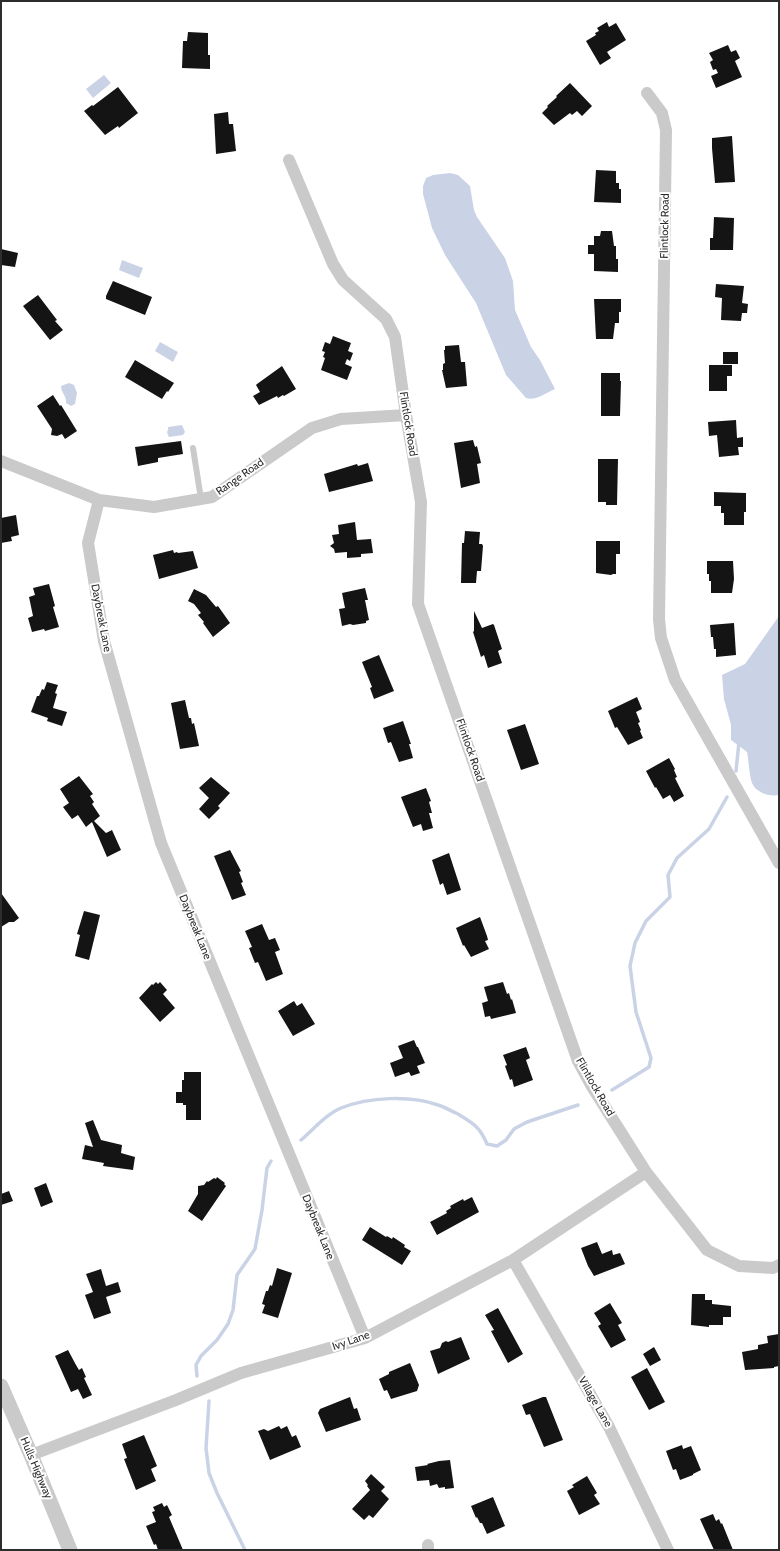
<!DOCTYPE html>
<style>
body{margin:0}
#map{position:relative;width:780px;height:1551px;overflow:hidden;background:#fff;font-family:Cabin,sans-serif}
canvas{display:block}
.frame{position:absolute;inset:0;border:2px solid #2d2d2d;pointer-events:none}
</style>
<div id="map">
<canvas width="780" height="1551"></canvas>
<div class="frame"></div>
</div>
<script>
const ctx = document.querySelector('canvas').getContext('2d');
ctx.lineJoin = 'round';
function paint(path, color) {
  ctx.fillStyle = color;
  ctx.fill(path, 'evenodd');
}
function strokePath(path, color, width, dash) {
  ctx.strokeStyle = color;
  ctx.lineWidth = width;
  ctx.lineCap = dash ? 'butt' : 'round';
  ctx.setLineDash(dash || []);
  ctx.stroke(path);
}
function label(font, color, halo, rows, align = 'center') {
  ctx.font = font + ' Cabin,sans-serif';
  ctx.lineWidth = 4;
  ctx.setLineDash([]);
  ctx.textBaseline = 'middle';
  ctx.strokeStyle = halo;
  ctx.fillStyle = color;
  for (const [text, x, y, turn = 0] of rows) {
    ctx.save();
    ctx.translate(x, y);
    ctx.rotate((+turn || 0) * Math.PI / 180);
    ctx.textAlign = isNaN(turn) ? turn : align;
    if (halo) ctx.strokeText(text, 0, 0);
    ctx.fillText(text, 0, 0);
    ctx.restore();
  }
}
paint(new Path2D(`
 M 104,75 L 111,83 L 93,98 L 86,89 Z
 M 450,173 L 458,175 L 470,186 L 474,210 L 477,217 L 505,258 L 513,281 L 515,310 L 531,347 L 540,360 L 555,389 C 545,393 537,401 526,398 L 506,375 L 476,303 L 445,255 L 432,228 L 423,194 L 423,186 L 426,178 L 433,175 Z
 M 122,260 L 143,268 L 139,278 L 119,270 Z
 M 160,342 L 178,352 L 173,362 L 155,351 Z
 M 69,383 L 74,385 L 77,393 L 75,404 L 71,406 L 66,403 C 67,396 61,393 61,386 Z
 M 182,425 L 185,432 L 183,435 L 169,437 C 165,429 169,433 168,427 Z
 M 779,616 L 779,795 C 770,797 756,793 752,783 C 749,775 749,761 747,752 L 731,740 L 731,725 L 724,699 L 722,675 L 745,664 Z`), '#cad3e6');
strokePath(new Path2D(`
 M 736,771 L 739,742
 M 612,1090 L 649,1067 L 651,1058 L 636,1012 L 630,966 L 635,943 L 646,921 L 670,897 L 668,875 L 677,858 L 709,829 L 727,797
 M 301,1140 C 313,1130 326,1114 341,1108 C 369,1097 410,1095 438,1105 C 445,1107 451,1111 458,1114 C 473,1123 480,1127 487,1144 L 497,1146 L 506,1140 L 514,1129 L 527,1122 L 578,1105
 M 197,1376 L 196,1365 L 201,1356 L 217,1340 L 228,1324 L 233,1310 L 237,1275 L 255,1249 L 262,1210 L 267,1168 L 271,1161
 M 209,1401 L 206,1448 L 209,1473 L 217,1493 L 245,1550`), '#cad3e6', 3.5);
paint(new Path2D(`
 M 607,22 L 609,27 L 616,23 L 626,40 L 607,52 L 611,58 L 600,65 L 586,41 L 596,35 L 595,33 L 599,31 L 597,28 Z
 M 188,32 L 208,33 L 208,55 L 210,55 L 210,69 L 182,68 L 183,41 L 187,41 Z
 M 728,45 L 731,52 L 736,50 L 740,58 L 735,61 L 742,77 L 716,88 L 711,76 L 718,73 L 716,69 L 713,70 L 710,62 L 713,60 L 709,53 Z
 M 570,83 L 592,106 L 582,116 L 577,111 L 572,115 L 570,113 L 554,125 L 542,113 L 548,107 L 547,106 L 557,97 L 556,96 Z
 M 118,87 L 138,113 L 119,128 L 118,126 L 105,135 L 84,111 L 92,105 L 93,106 Z
 M 228,112 L 229,124 L 233,124 L 236,151 L 216,154 L 214,114 Z
 M 732,136 L 735,182 L 715,183 L 712,148 L 712,138 Z
 M 596,170 L 616,171 L 616,183 L 619,183 L 619,189 L 621,189 L 621,203 L 594,202 Z
 M 714,217 L 734,218 L 733,250 L 710,250 L 710,238 L 713,238 Z
 M 601,231 L 612,231 L 614,246 L 616,246 L 616,259 L 618,259 L 618,272 L 594,271 L 594,254 L 588,254 L 588,245 L 594,245 L 594,236 L 600,236 Z
 M 1,249 L 18,253 L 15,267 L 1,265 Z
 M 113,281 L 152,297 L 145,315 L 106,299 L 106,296 Z
 M 716,284 L 744,286 L 742,303 L 748,304 L 747,313 L 742,313 L 741,321 L 721,320 L 722,298 L 715,297 Z
 M 38,295 L 57,320 L 55,321 L 63,330 L 50,340 L 23,306 Z
 M 594,299 L 621,299 L 621,312 L 619,312 L 619,323 L 615,323 L 613,339 L 596,339 Z
 M 333,336 L 351,343 L 348,351 L 353,353 L 350,361 L 347,359 L 345,364 L 352,367 L 347,380 L 321,370 L 325,358 L 323,357 L 325,352 L 322,351 L 325,342 L 330,344 Z
 M 459,345 L 461,362 L 465,362 L 467,386 L 446,388 L 442,370 L 443,370 L 443,364 L 445,363 L 444,350 L 445,350 L 445,346 Z
 M 723,352 L 738,352 L 738,364 L 723,364 Z
 M 135,360 L 174,383 L 168,392 L 167,391 L 162,399 L 125,377 Z
 M 709,365 L 732,365 L 732,376 L 727,376 L 727,391 L 709,391 Z
 M 282,366 L 296,389 L 284,396 L 283,395 L 278,398 L 277,396 L 259,405 L 253,396 L 260,392 L 256,385 L 257,384 Z
 M 601,373 L 620,373 L 620,381 L 621,381 L 620,416 L 601,416 Z
 M 53,395 L 60,406 L 61,405 L 77,431 L 65,439 L 62,434 L 57,436 L 51,435 L 52,429 L 37,406 Z
 M 736,420 L 737,438 L 743,437 L 743,447 L 738,447 L 739,455 L 719,457 L 717,435 L 709,436 L 708,422 Z
 M 473,440 L 475,447 L 477,446 L 481,463 L 477,464 L 480,483 L 461,488 L 454,443 Z
 M 181,441 L 183,454 L 158,458 L 158,462 L 138,466 L 135,447 Z
 M 598,459 L 618,459 L 617,505 L 606,505 L 606,502 L 598,502 Z
 M 368,463 L 373,481 L 329,492 L 324,474 L 357,464 L 358,466 Z
 M 714,492 L 746,493 L 746,512 L 744,512 L 744,525 L 724,525 L 724,513 L 721,513 L 721,506 L 714,506 Z
 M 16,515 L 19,535 L 11,537 L 12,541 L 1,543 L 1,518 Z
 M 355,522 L 357,540 L 371,539 L 373,553 L 361,554 L 361,557 L 347,558 L 347,552 L 335,553 L 334,549 L 330,546 L 334,543 L 332,535 L 339,534 L 338,525 Z
 M 465,531 L 480,532 L 479,544 L 482,544 L 483,546 L 481,571 L 477,571 L 476,583 L 461,583 L 462,543 L 464,543 Z
 M 596,541 L 620,541 L 620,554 L 616,554 L 616,574 L 613,574 L 611,575 L 596,573 Z
 M 173,550 L 174,553 L 177,552 L 178,553 L 193,551 L 198,568 L 159,579 L 153,555 Z
 M 707,561 L 733,561 L 734,579 L 732,593 L 711,593 L 711,581 L 709,581 L 709,574 L 707,574 Z
 M 49,584 L 55,606 L 53,607 L 59,627 L 45,631 L 44,629 L 32,632 L 28,618 L 33,616 L 29,597 L 35,595 L 33,588 Z
 M 365,588 L 368,600 L 365,600 L 369,620 L 366,621 L 366,623 L 353,625 L 350,624 L 342,626 L 339,609 L 345,608 L 342,593 Z
 M 194,589 L 206,595 L 216,607 L 218,606 L 230,623 L 213,637 L 203,623 L 204,622 L 198,615 L 201,613 L 194,604 L 188,601 Z
 M 474,611 L 482,628 L 493,624 L 494,625 L 502,649 L 498,651 L 502,663 L 488,668 L 484,655 L 481,657 L 473,632 L 474,631 Z
 M 734,623 L 736,655 L 716,657 L 716,649 L 714,649 L 713,637 L 711,637 L 710,625 Z
 M 379,655 L 394,691 L 374,699 L 370,688 L 372,687 L 362,662 Z
 M 47,682 L 58,685 L 55,693 L 57,694 L 53,708 L 67,712 L 62,726 L 47,721 L 48,718 L 31,712 L 37,696 L 39,696 L 42,689 L 44,690 Z
 M 637,697 L 642,709 L 636,712 L 640,722 L 638,723 L 641,730 L 640,731 L 643,738 L 628,745 L 617,727 L 615,728 L 608,711 Z
 M 185,700 L 189,718 L 191,718 L 192,724 L 194,723 L 199,746 L 180,749 L 171,703 Z
 M 403,721 L 411,744 L 409,744 L 413,758 L 399,762 L 391,742 L 388,743 L 383,728 Z
 M 525,724 L 539,764 L 521,770 L 507,730 Z
 M 669,758 L 675,769 L 674,770 L 677,777 L 675,778 L 684,796 L 674,802 L 670,795 L 663,799 L 656,787 L 655,788 L 646,771 Z
 M 79,776 L 93,794 L 90,796 L 94,802 L 92,804 L 100,816 L 94,821 L 106,833 L 112,830 L 121,850 L 107,857 L 92,822 L 86,827 L 78,815 L 72,819 L 63,807 L 69,803 L 60,789 Z
 M 211,777 L 230,793 L 218,806 L 220,808 L 209,819 L 199,809 L 209,798 L 199,788 Z
 M 426,788 L 431,801 L 429,802 L 432,813 L 429,813 L 433,828 L 423,831 L 421,824 L 413,827 L 401,797 Z
 M 230,850 L 241,871 L 239,872 L 243,882 L 241,883 L 246,895 L 232,900 L 214,856 Z
 M 449,853 L 461,890 L 447,895 L 443,883 L 440,885 L 432,860 Z
 M 1,893 L 19,918 L 14,922 L 9,922 L 1,927 Z
 M 84,911 L 100,915 L 89,960 L 75,956 L 80,935 L 77,934 Z
 M 480,917 L 487,936 L 488,940 L 485,941 L 489,949 L 471,957 L 464,945 L 463,946 L 456,928 Z
 M 262,924 L 269,940 L 275,938 L 280,950 L 275,952 L 283,974 L 266,981 L 258,962 L 255,963 L 249,948 L 252,947 L 245,931 Z
 M 156,982 L 158,984 L 160,982 L 167,990 L 163,994 L 175,1008 L 160,1022 L 139,998 L 152,984 L 153,985 Z
 M 503,982 L 507,994 L 509,993 L 511,1000 L 512,999 L 516,1013 L 491,1019 L 490,1016 L 485,1017 L 482,1003 L 488,1001 L 484,987 Z
 M 294,1001 L 297,1006 L 302,1003 L 315,1024 L 293,1036 L 278,1011 Z
 M 414,1040 L 417,1047 L 418,1047 L 425,1063 L 417,1066 L 420,1073 L 411,1076 L 409,1072 L 395,1077 L 390,1063 L 403,1058 L 398,1046 Z
 M 526,1047 L 530,1058 L 526,1060 L 533,1080 L 514,1087 L 512,1079 L 510,1080 L 505,1066 L 507,1065 L 503,1055 Z
 M 184,1072 L 201,1072 L 201,1120 L 186,1120 L 186,1105 L 183,1105 L 183,1103 L 176,1103 L 176,1092 L 182,1092 L 182,1080 L 184,1080 Z
 M 93,1120 L 101,1140 L 122,1145 L 121,1153 L 135,1157 L 133,1170 L 103,1166 L 104,1163 L 82,1159 L 85,1145 L 93,1147 L 85,1123 Z
 M 217,1177 L 225,1183 L 224,1184 L 226,1186 L 202,1221 L 188,1211 L 198,1194 L 198,1186 L 204,1185 L 207,1181 L 208,1182 L 214,1178 L 216,1179 Z
 M 46,1183 L 53,1202 L 41,1207 L 34,1188 Z
 M 9,1191 L 13,1201 L 1,1205 L 1,1194 Z
 M 472,1197 L 479,1212 L 437,1235 L 430,1222 L 447,1213 L 446,1211 L 451,1208 L 450,1206 L 463,1199 L 464,1201 Z
 M 370,1227 L 386,1237 L 387,1236 L 392,1239 L 393,1237 L 405,1245 L 404,1247 L 411,1251 L 402,1265 L 362,1240 Z
 M 597,1242 L 602,1254 L 612,1250 L 613,1255 L 620,1253 L 625,1264 L 594,1276 L 588,1266 L 581,1248 Z
 M 277,1268 L 292,1273 L 278,1318 L 262,1313 L 265,1305 L 262,1304 L 266,1291 L 268,1291 L 270,1285 L 272,1286 Z
 M 101,1269 L 106,1286 L 118,1282 L 121,1292 L 106,1297 L 111,1313 L 94,1319 L 85,1295 L 93,1292 L 86,1274 Z
 M 692,1294 L 705,1294 L 705,1300 L 712,1300 L 712,1304 L 731,1306 L 731,1317 L 723,1317 L 723,1325 L 709,1325 L 709,1327 L 691,1325 Z
 M 610,1303 L 622,1323 L 618,1325 L 626,1340 L 611,1348 L 598,1326 L 601,1324 L 594,1313 Z
 M 498,1308 L 523,1354 L 508,1363 L 491,1331 L 494,1330 L 485,1315 Z
 M 779,1334 L 779,1366 L 774,1367 L 774,1368 L 745,1370 L 742,1352 L 758,1349 L 758,1345 L 768,1343 L 767,1336 Z
 M 461,1337 L 470,1359 L 438,1374 L 430,1351 L 440,1348 L 442,1343 L 446,1341 L 448,1342 Z
 M 654,1347 L 661,1360 L 650,1366 L 643,1354 Z
 M 68,1350 L 76,1365 L 79,1370 L 82,1368 L 86,1377 L 84,1378 L 92,1395 L 83,1399 L 78,1389 L 71,1392 L 55,1356 Z
 M 410,1363 L 419,1385 L 417,1391 L 391,1399 L 387,1390 L 384,1391 L 379,1379 L 389,1374 L 389,1372 Z
 M 647,1368 L 665,1402 L 649,1410 L 631,1377 Z
 M 350,1397 L 354,1409 L 357,1408 L 361,1420 L 326,1432 L 318,1413 L 320,1409 Z
 M 543,1397 L 546,1397 L 563,1440 L 544,1447 L 530,1414 L 526,1415 L 522,1405 Z
 M 279,1426 L 281,1429 L 287,1426 L 292,1437 L 296,1435 L 301,1447 L 270,1460 L 258,1431 L 264,1429 L 268,1431 Z
 M 144,1435 L 157,1466 L 151,1469 L 156,1481 L 136,1490 L 124,1459 L 127,1458 L 122,1444 Z
 M 682,1445 L 683,1449 L 691,1446 L 701,1470 L 693,1474 L 693,1475 L 680,1480 L 676,1469 L 673,1470 L 666,1451 Z
 M 450,1460 L 454,1488 L 445,1489 L 445,1487 L 439,1488 L 437,1484 L 430,1486 L 429,1480 L 417,1481 L 415,1467 L 428,1465 L 427,1464 L 439,1461 Z
 M 371,1474 L 385,1487 L 381,1491 L 389,1499 L 373,1518 L 369,1515 L 364,1520 L 352,1509 L 370,1490 L 367,1486 L 368,1485 L 365,1481 Z
 M 587,1476 L 597,1493 L 594,1495 L 600,1504 L 579,1515 L 567,1491 L 574,1487 L 572,1485 Z
 M 493,1497 L 505,1526 L 487,1534 L 482,1523 L 480,1523 L 477,1517 L 476,1518 L 471,1506 Z
 M 162,1503 L 164,1507 L 167,1505 L 172,1515 L 169,1517 L 183,1550 L 158,1550 L 156,1544 L 154,1545 L 146,1526 L 156,1522 L 152,1512 L 155,1511 L 153,1507 Z
 M 713,1514 L 716,1521 L 719,1519 L 721,1524 L 722,1523 L 733,1550 L 714,1550 L 700,1519 Z`), '#141414');
strokePath(new Path2D(`
 M 193,448 L 201,499`), '#cacaca', 6);
strokePath(new Path2D(`
 M 647,93 L 662,113 L 666,130 L 659,619 L 661,638 L 675,680 L 779,863
 M 289,160 L 333,264 L 343,280 L 386,319 L 395,337 L 406,415 L 421,502 L 418,604 L 578,1061 L 591,1085 L 646,1172 L 707,1250 L 739,1266 L 773,1268 L 779,1265
 M 1,461 L 99,500 L 154,507 L 212,497 L 312,428 L 341,419 L 406,415
 M 99,500 L 88,543 L 104,641 L 161,843 L 365,1338
 M 513,1260 L 609,1427 L 668,1550
 M 31,1455 L 176,1400 L 241,1373 L 365,1338 L 513,1260 L 646,1172
 M 428,1545 L 428,1550`), '#cacaca', 12);
strokePath(new Path2D(`
 M 1,1386 L 31,1455 L 70,1550`), '#cacaca', 15);
label('11px', '#2d2d2d', '#fff', [
 ["Flintlock Road",665,226,-89],
 ["Flintlock Road",408,424,81],
 ["Range Road",240,477,-35],
 ["Daybreak Lane",101,618,79],
 ["Flintlock Road",470,750,71],
 ["Daybreak Lane",195,927,68],
 ["Flintlock Road",595,1087,60],
 ["Daybreak Lane",318,1227,68],
 ["Ivy Lane",351,1341,-19],
 ["Village Lane",595,1402,60],
 ["Hulls Highway",36,1468,67]
]);
</script>
